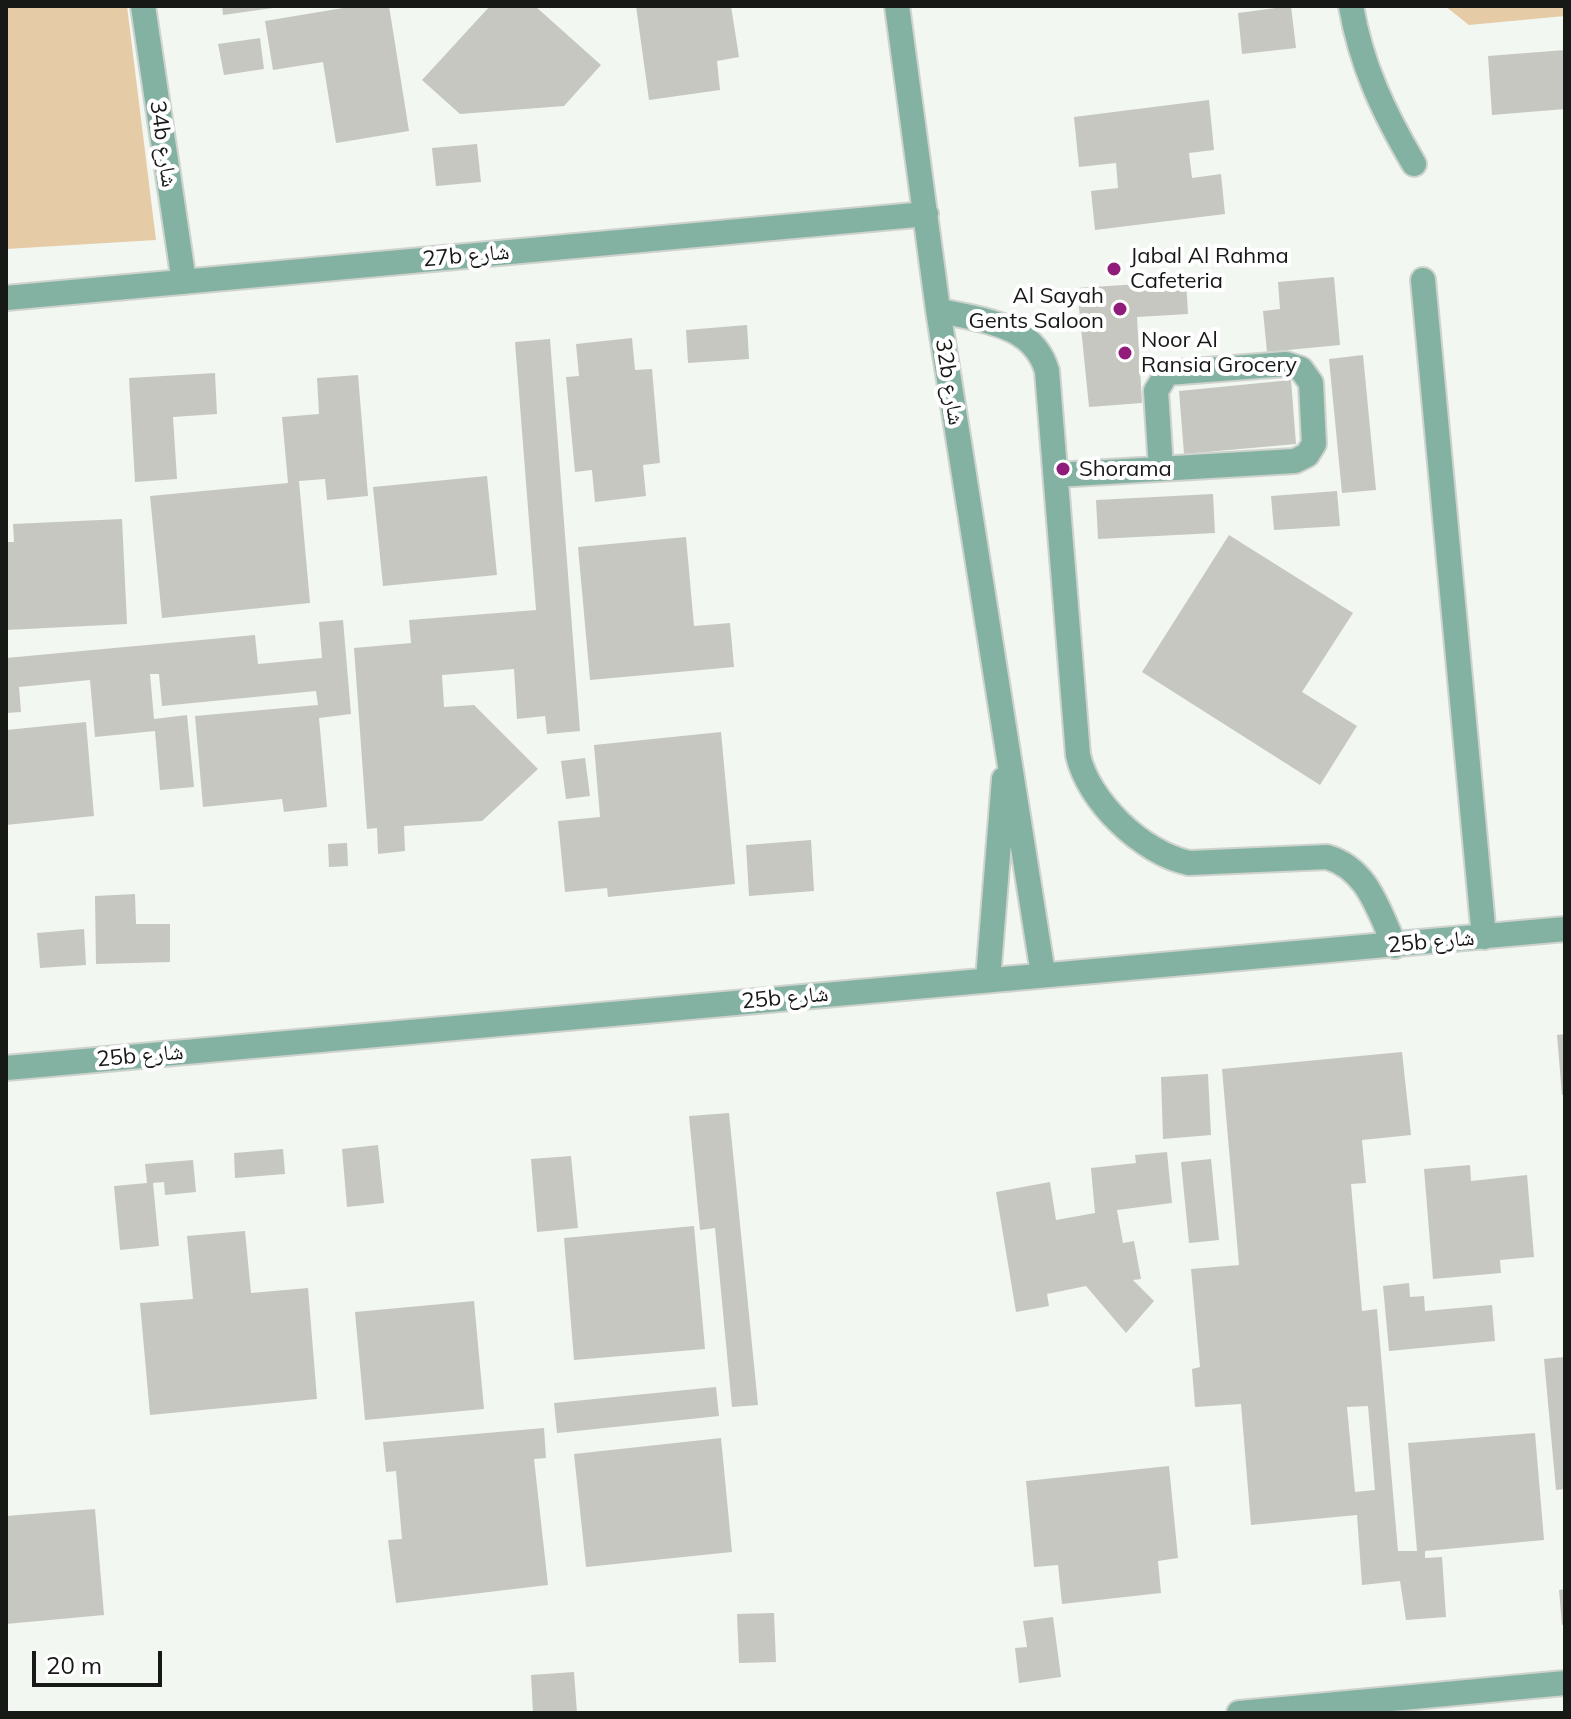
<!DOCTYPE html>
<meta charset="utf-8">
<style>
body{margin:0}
#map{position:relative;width:1571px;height:1719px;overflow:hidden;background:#f2f7f1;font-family:Mulish,sans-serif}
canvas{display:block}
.frame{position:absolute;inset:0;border:8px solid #171917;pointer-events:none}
.scale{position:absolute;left:32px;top:1651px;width:130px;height:36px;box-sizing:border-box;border:4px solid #171917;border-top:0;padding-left:10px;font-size:24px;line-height:28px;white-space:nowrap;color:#171917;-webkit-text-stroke:6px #fff;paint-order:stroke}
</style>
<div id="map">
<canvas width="1571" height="1719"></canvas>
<div class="frame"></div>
<div class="scale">20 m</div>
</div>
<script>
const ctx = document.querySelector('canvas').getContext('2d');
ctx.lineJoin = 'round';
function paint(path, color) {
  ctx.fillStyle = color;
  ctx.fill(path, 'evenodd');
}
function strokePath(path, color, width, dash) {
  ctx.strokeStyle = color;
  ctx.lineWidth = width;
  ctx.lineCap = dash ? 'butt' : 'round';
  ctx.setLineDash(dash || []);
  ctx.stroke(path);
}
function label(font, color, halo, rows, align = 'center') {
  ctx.font = font + ' Mulish,"Noto Naskh Arabic",sans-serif';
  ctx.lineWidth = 8;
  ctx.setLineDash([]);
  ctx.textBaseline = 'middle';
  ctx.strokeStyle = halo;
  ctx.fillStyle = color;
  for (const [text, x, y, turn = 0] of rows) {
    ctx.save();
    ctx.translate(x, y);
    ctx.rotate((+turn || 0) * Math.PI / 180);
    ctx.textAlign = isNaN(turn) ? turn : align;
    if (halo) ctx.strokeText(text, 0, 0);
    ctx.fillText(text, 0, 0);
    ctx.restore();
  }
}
paint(new Path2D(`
 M 6,6 L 127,6 L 156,240 L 6,249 Z
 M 1445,6 L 1565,6 L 1565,16 L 1469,25 Z`), '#e6cba7');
paint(new Path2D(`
 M 222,6 L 273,6 L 273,8 L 223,15 Z
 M 355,6 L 389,6 L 409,131 L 336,143 L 323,62 L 273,70 L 265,21 Z
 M 490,6 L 535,6 L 601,65 L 564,106 L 460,114 L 422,80 Z
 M 636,6 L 731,6 L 739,57 L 717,61 L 720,90 L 649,100 Z
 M 1291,6 L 1296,48 L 1242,54 L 1238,13 Z
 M 260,38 L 264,69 L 224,75 L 218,44 Z
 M 1565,50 L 1565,109 L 1492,115 L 1488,56 Z
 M 1209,100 L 1214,150 L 1189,153 L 1192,178 L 1221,174 L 1225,214 L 1095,230 L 1091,191 L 1118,188 L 1116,163 L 1079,167 L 1074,117 Z
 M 477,144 L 481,182 L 436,186 L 432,148 Z
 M 1334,277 L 1340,345 L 1267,352 L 1263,311 L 1280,309 L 1278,282 Z
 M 1186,281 L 1188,314 L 1137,317 L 1142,403 L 1089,407 L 1077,288 Z
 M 747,325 L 749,359 L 688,363 L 686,330 Z
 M 632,338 L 635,370 L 652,369 L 660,463 L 643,465 L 646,496 L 595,502 L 592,470 L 575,472 L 566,377 L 579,376 L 576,344 Z
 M 550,339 L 580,731 L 547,734 L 545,716 L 517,719 L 514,669 L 442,675 L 444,707 L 474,705 L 538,769 L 482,821 L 404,826 L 405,851 L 378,854 L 377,828 L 367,829 L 354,648 L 411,643 L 409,620 L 536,610 L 515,342 Z
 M 1363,355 L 1376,490 L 1342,493 L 1329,359 Z
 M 215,373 L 217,414 L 173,417 L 177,479 L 135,482 L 129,378 Z
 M 358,375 L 368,496 L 327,500 L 325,479 L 299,481 L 310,603 L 162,618 L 150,496 L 288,483 L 282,417 L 319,414 L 317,378 Z
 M 1291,380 L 1296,444 L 1184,454 L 1179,391 Z
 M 487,476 L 497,575 L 383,586 L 373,487 Z
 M 1337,491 L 1340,526 L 1274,530 L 1271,496 Z
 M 1213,494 L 1215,533 L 1098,539 L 1096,500 Z
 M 122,519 L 127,624 L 6,630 L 6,542 L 14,542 L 13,524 Z
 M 1229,535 L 1353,613 L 1302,692 L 1357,726 L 1320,785 L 1142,672 Z
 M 686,537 L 694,626 L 730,623 L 734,667 L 590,680 L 578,547 Z
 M 343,620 L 351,714 L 319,718 L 327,807 L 284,812 L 282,799 L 203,807 L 195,716 L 318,705 L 316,691 L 162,706 L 159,674 L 150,674 L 154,719 L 187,715 L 194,787 L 160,790 L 155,731 L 95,737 L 90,680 L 19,687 L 21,712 L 6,713 L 6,658 L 255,635 L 258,664 L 322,658 L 319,622 Z
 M 86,722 L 94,816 L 6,825 L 6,730 Z
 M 721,732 L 735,884 L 608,897 L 607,888 L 565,892 L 558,821 L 600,817 L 594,745 Z
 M 585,758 L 590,796 L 566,799 L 561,761 Z
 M 811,840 L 814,891 L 749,896 L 746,845 Z
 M 347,843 L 348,866 L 329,867 L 328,844 Z
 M 135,894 L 136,924 L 170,924 L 170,962 L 96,964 L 95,896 Z
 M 84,929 L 86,965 L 40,968 L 37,933 Z
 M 1565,1034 L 1565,1095 L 1562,1095 L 1557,1035 Z
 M 1402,1052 L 1411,1135 L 1362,1140 L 1366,1183 L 1351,1184 L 1362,1311 L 1377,1309 L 1398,1551 L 1417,1551 L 1408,1443 L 1535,1433 L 1544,1540 L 1425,1551 L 1425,1558 L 1442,1557 L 1446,1617 L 1406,1620 L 1400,1581 L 1362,1585 L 1357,1515 L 1251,1525 L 1241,1404 L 1195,1407 L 1192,1369 L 1200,1367 L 1191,1269 L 1239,1265 L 1222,1069 ZM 1368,1406 L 1375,1490 L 1355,1492 L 1347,1407 Z
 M 1208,1074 L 1211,1135 L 1163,1139 L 1161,1077 Z
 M 729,1113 L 758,1405 L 732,1407 L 715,1228 L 700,1230 L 689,1116 Z
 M 378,1145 L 384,1203 L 347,1207 L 342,1149 Z
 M 283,1149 L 285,1174 L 235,1178 L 234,1153 Z
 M 1167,1152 L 1172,1203 L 1117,1210 L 1123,1243 L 1134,1241 L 1141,1279 L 1133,1280 L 1154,1301 L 1126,1333 L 1086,1286 L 1047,1294 L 1049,1306 L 1016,1312 L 996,1192 L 1050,1182 L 1056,1220 L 1095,1213 L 1091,1168 L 1136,1163 L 1135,1155 Z
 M 571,1156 L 578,1228 L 537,1232 L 531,1159 Z
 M 1211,1159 L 1219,1240 L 1189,1243 L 1181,1162 Z
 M 193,1160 L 196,1192 L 165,1195 L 164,1182 L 153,1183 L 159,1246 L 120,1250 L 114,1186 L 147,1183 L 145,1164 Z
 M 1470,1165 L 1471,1181 L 1527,1175 L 1534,1257 L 1500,1260 L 1501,1273 L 1433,1279 L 1424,1169 Z
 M 694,1226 L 705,1349 L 574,1360 L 564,1238 Z
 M 245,1231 L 251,1293 L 308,1288 L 317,1399 L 150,1415 L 140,1303 L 193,1299 L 187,1236 Z
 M 1409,1283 L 1410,1297 L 1424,1296 L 1425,1311 L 1492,1305 L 1495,1341 L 1389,1351 L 1383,1286 Z
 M 474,1301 L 484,1409 L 365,1420 L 355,1312 Z
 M 1565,1357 L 1565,1489 L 1556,1490 L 1544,1359 Z
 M 716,1387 L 719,1416 L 557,1433 L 554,1403 Z
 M 544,1428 L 546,1458 L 534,1459 L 548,1585 L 396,1603 L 388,1540 L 402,1539 L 396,1471 L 386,1472 L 383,1442 Z
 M 721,1438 L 732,1552 L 586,1567 L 574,1454 Z
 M 1169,1466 L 1178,1558 L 1158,1561 L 1161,1593 L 1062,1604 L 1058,1565 L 1034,1567 L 1026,1481 Z
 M 95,1509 L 104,1615 L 6,1624 L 6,1516 Z
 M 1565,1589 L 1565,1624 L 1562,1625 L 1559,1590 Z
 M 774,1613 L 776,1662 L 739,1663 L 737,1614 Z
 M 1053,1617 L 1061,1677 L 1019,1683 L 1015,1648 L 1027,1647 L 1023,1621 Z
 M 574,1672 L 577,1713 L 533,1713 L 531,1675 Z`), '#c7c7c1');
const minor = new Path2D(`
 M 143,6 L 184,282
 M 897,6 L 938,310 L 1043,974
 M 1351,6 C 1361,65 1384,113 1414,164
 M 1423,280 L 1484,937
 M 6,298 L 926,214
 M 938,310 C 980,321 1033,322 1047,371 L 1078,755 C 1088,801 1142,853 1189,863 L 1327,857 C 1368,869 1378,910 1395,946
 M 1056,475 L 1295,461 L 1307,455 L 1314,444 L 1311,383 L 1301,369 L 1286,364 L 1167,373 L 1156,391 L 1161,469
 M 988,979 L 1004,779
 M 6,1068 L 1565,929
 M 1239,1713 L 1565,1683`);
strokePath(minor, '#cfd3ce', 28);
strokePath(minor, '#83b2a3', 24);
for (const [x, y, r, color] of [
 [1114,269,8,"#901b7b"],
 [1120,309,8,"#901b7b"],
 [1125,353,8,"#901b7b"],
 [1063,469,8,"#901b7b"]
]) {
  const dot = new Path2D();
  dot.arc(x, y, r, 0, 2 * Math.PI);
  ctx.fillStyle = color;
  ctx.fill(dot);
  strokePath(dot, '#fff', 3);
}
label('22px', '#171917', '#fff', [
 ["34b شارع",163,144,82],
 ["27b شارع",466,256,-5],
 ["32b شارع",949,382,81],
 ["25b شارع",1431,942,-5],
 ["25b شارع",785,998,-5],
 ["25b شارع",140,1056,-5]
]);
label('22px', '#171917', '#fff', [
 ["Jabal Al Rahma",1130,256],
 ["Cafeteria",1130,281],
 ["Al Sayah",1104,296,"right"],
 ["Gents Saloon",1104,321,"right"],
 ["Noor Al",1141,340],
 ["Ransia Grocery",1141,365],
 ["Shorama",1079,469]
], 'left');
</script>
